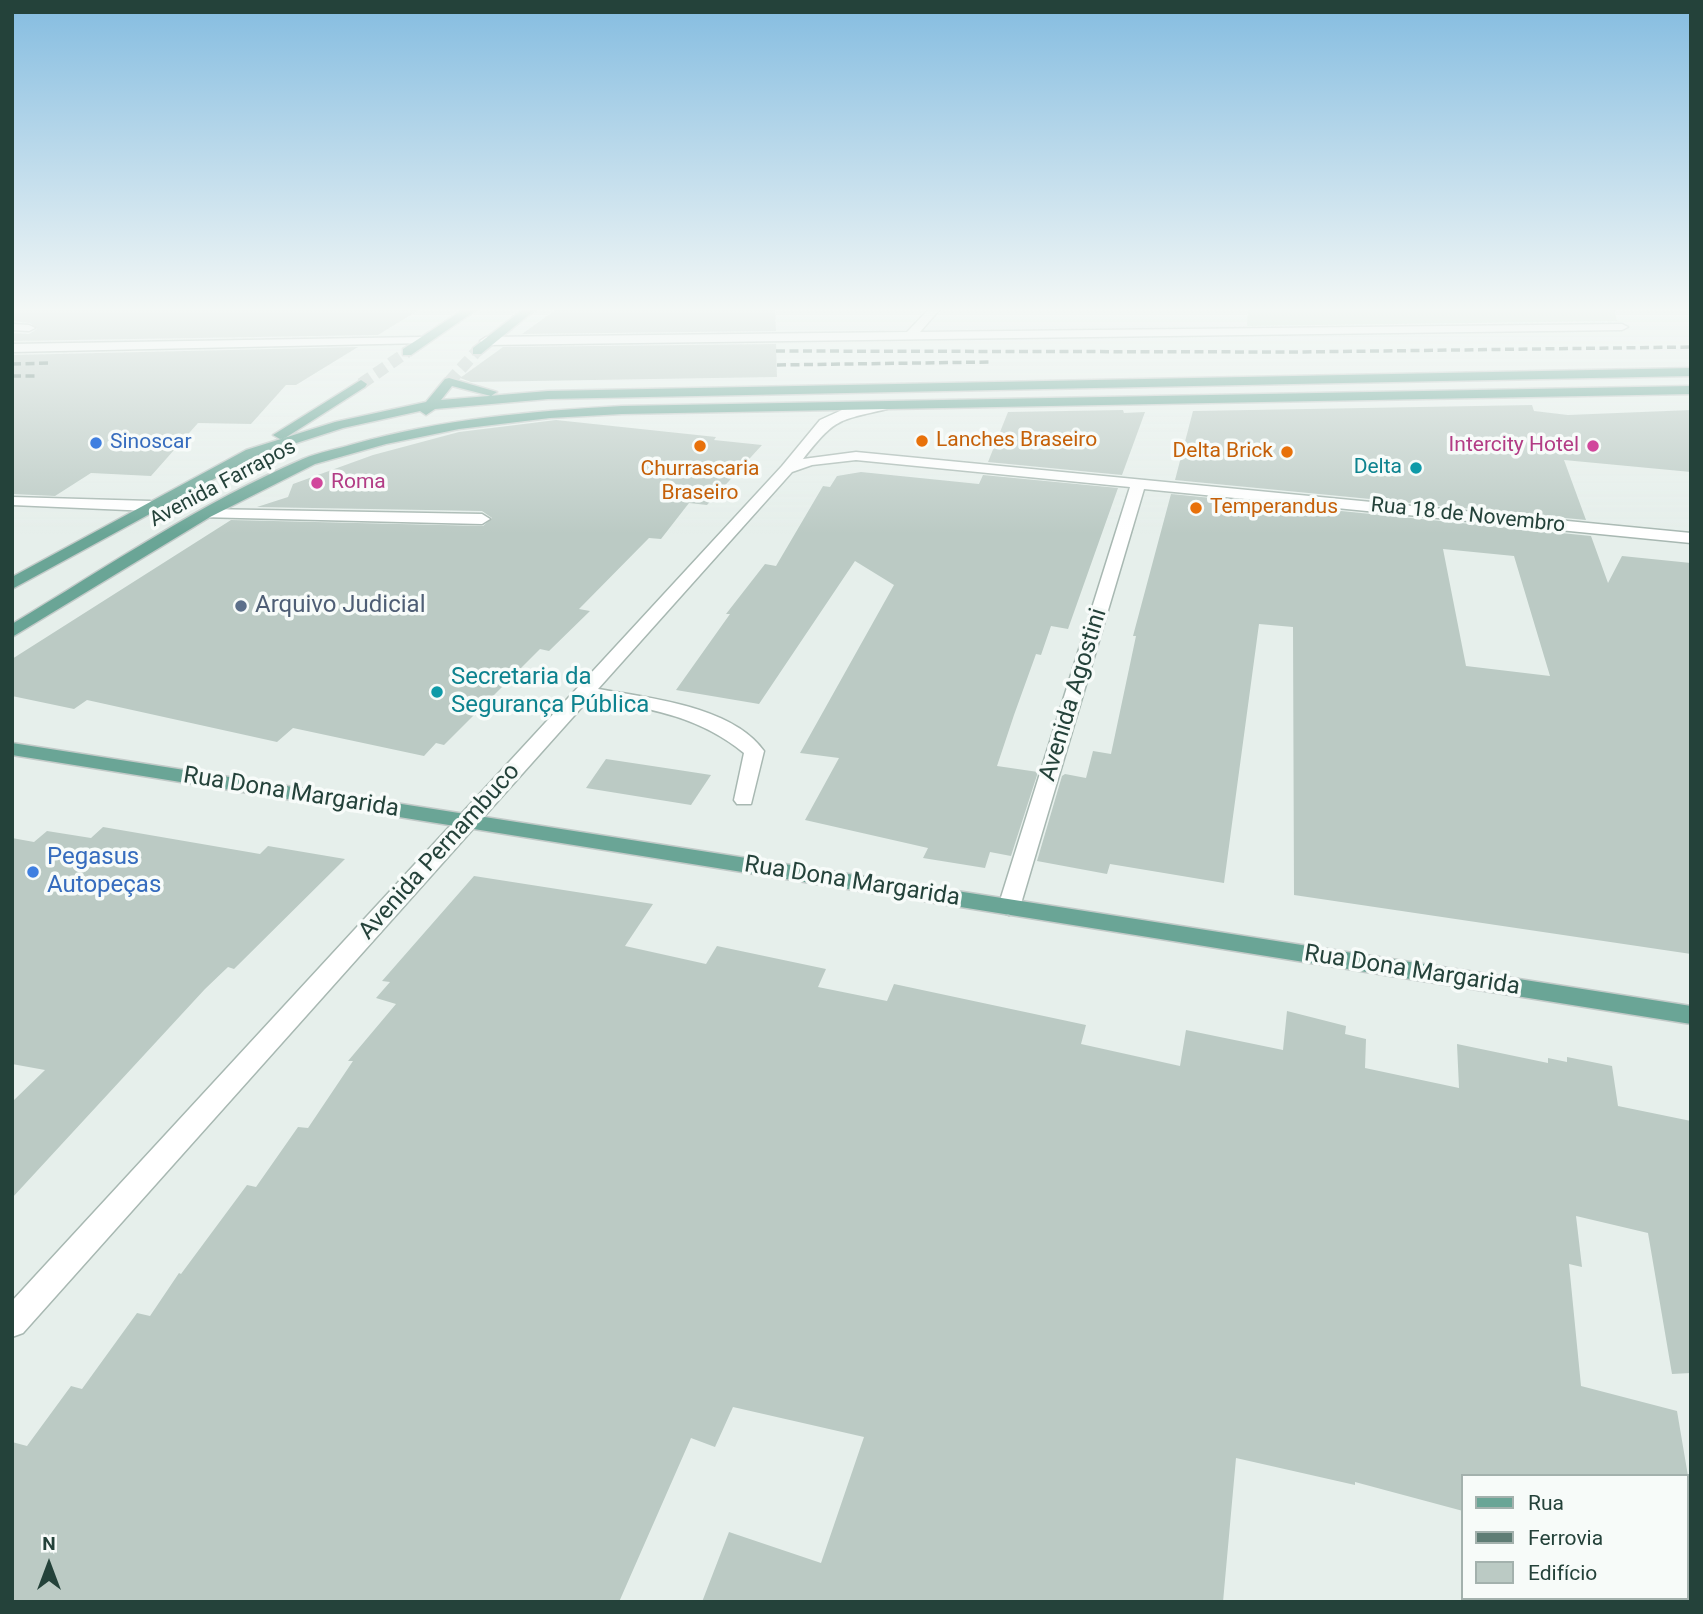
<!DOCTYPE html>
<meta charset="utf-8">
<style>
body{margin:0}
#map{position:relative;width:1703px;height:1614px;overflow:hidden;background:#e6efeb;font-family:Roboto,sans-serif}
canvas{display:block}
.frame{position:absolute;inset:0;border:14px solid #24423a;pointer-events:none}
.legend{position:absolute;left:1461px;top:1474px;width:228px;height:126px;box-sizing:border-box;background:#f7fbf9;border:2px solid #a3b1ad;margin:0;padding:9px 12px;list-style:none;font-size:21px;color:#24423a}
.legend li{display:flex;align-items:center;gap:14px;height:35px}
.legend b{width:35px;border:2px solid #a3b1ad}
.north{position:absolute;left:14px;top:1530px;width:70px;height:70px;-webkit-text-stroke:5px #f7fbf9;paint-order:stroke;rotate:0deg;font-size:19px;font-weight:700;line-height:28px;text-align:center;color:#24423a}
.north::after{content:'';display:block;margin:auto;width:24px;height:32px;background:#24423a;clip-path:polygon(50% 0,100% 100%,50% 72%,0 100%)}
</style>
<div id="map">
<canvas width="1703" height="1614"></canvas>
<div class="frame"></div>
<ul class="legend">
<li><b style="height:9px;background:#6aa596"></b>Rua</li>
<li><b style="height:9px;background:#5f7d75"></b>Ferrovia</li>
<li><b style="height:19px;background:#bbcac4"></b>Edifício</li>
</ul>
<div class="north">N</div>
</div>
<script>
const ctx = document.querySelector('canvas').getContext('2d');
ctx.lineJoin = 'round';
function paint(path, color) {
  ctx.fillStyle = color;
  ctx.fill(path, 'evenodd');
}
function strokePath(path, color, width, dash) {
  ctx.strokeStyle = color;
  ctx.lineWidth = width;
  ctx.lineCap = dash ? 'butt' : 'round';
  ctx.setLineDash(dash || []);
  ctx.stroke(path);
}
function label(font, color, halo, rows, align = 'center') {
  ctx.font = font + ' Roboto,sans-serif';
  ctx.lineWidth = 7;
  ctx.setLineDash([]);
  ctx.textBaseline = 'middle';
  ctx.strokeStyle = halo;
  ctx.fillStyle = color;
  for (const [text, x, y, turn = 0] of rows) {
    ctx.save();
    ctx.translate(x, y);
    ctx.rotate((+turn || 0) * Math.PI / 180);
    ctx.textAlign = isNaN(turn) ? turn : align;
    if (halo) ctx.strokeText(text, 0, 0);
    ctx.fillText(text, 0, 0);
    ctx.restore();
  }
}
paint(new Path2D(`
 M 1248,308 L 1614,308 L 1617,321 L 1247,326 Z`), '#bfe0c8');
paint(new Path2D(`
 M 12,308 L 422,308 L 378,335 L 12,341 L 12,333 L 29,334 L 37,329 L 30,323 L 12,321 Z
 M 558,308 L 775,308 L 776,331 L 522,334 Z
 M 776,344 L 777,377 L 471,382 L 460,378 L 503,347 Z
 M 358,347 L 296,385 L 286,385 L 251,424 L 198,423 L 151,476 L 91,473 L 55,496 L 12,494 L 12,355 Z
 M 1532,405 L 1534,411 L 1568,415 L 1691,410 L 1691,472 L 1564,460 L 1586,520 L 1175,480 L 1193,411 Z
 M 1123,410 L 1124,413 L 1145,412 L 1122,475 L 988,462 L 1008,412 Z
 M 556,420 L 716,437 L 714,440 L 762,445 L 707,505 L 689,503 L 661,539 L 649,538 L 579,609 L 590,611 L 549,651 L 540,649 L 444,745 L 436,743 L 424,756 L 293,728 L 277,742 L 87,700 L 74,709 L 12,696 L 12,659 L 231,520 L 483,526 L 492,518 L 482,511 L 257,507 L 288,497 L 293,484 L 373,455 L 459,432 Z
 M 861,472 L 979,484 L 983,475 L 1118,488 L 1068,629 L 1051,626 L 1041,655 L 1036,654 L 1014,715 L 997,766 L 1038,772 L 1011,856 L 990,852 L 985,868 L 923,858 L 928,848 L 805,820 L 839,758 L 800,753 L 894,585 L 855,561 L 759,704 L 676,690 L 730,614 L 726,614 L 765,564 L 776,566 L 823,486 L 830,487 L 837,476 Z
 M 1171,494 L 1591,536 L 1608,583 L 1622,556 L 1691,563 L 1691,954 L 1294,895 L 1293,627 L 1259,624 L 1224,883 L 1110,864 L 1107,874 L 1037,861 L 1062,776 L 1065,774 L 1086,778 L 1093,751 L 1111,754 L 1136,636 L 1133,636 ZM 1443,549 L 1514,556 L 1550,676 L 1466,666 Z
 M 606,759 L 672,769 L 711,775 L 691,805 L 586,788 Z
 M 103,827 L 260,854 L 268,846 L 345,859 L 234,969 L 228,967 L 205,989 L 12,1198 L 12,1102 L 45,1070 L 12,1064 L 12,838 L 34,842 L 47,831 L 91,838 Z
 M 474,876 L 653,904 L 625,946 L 706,964 L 717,946 L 826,969 L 818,987 L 887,1001 L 894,984 L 1086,1025 L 1081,1044 L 1180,1066 L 1186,1030 L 1283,1050 L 1287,1011 L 1346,1026 L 1345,1034 L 1366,1039 L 1365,1068 L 1459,1088 L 1457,1044 L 1548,1063 L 1548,1058 L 1567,1062 L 1567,1057 L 1612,1066 L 1618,1106 L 1691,1121 L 1691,1373 L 1672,1374 L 1648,1233 L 1576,1216 L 1582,1267 L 1569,1264 L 1581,1386 L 1677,1411 L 1688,1476 L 1463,1476 L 1463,1511 L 1355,1482 L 1355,1485 L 1236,1458 L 1223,1602 L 702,1602 L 729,1532 L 821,1563 L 864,1437 L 733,1407 L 715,1447 L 691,1438 L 619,1602 L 12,1602 L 12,1442 L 27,1446 L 71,1386 L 82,1389 L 137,1313 L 150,1316 L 179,1273 L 181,1274 L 247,1185 L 256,1187 L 298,1127 L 308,1128 L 353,1061 L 348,1061 L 396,1004 L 376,998 L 390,982 L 382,981 Z`), '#bbcac4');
strokePath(new Path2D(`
 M 449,382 L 477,351
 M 361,384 L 407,352`), '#bfccc8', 12, [12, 6]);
const minor = new Path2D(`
 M 930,308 L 941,308 L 920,332 L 1622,324 L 1628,327 L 1622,330 L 486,345 L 480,341 L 486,337 L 907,332 Z
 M 12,324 L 29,325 L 35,328 L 29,331 L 12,330 Z
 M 421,337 L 425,339 L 425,343 L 12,352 L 12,344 Z
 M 882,402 L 889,406 L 887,409 C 836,421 836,418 803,459 L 856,452 L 1691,533 L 1691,543 L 1144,489 L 1020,907 L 1017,912 L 1009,915 L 1001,912 L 998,907 L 1130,487 L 856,460 L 812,465 L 792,472 L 598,689 C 649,698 732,706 764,751 L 751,804 L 737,804 L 734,800 L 744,753 C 698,715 646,708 590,698 L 23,1333 L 12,1337 L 12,1301 L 782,466 L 820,420 L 842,410 Z
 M 12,497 L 150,501 L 158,506 L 150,511 L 12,505 Z
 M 205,509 L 482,514 L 490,519 L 482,524 L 200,517 L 197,514 L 200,511 Z`);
const major = new Path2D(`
 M 466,308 L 479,308 L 411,355 L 403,355 L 403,349 Z
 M 525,308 L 537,308 L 481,354 L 473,354 L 473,348 Z
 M 1691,368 L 1691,376 L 548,399 L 435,409 L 426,415 L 420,411 L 343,428 L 256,456 L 12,589 L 12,577 L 246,450 L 335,422 L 426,402 L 445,379 L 449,378 L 497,392 L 491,396 L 452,386 L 441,400 L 548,391 Z
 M 361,380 L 367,384 L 365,387 L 285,438 L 280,439 L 273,435 Z
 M 1691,386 L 1691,394 L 622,414 L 550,418 L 459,429 L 386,444 L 315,464 L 210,517 L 12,637 L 12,624 C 107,567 201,503 303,459 C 319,452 338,449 354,444 C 442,419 532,411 622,406 Z
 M 12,743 L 1691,1006 L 1691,1024 L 12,755 Z`);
strokePath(minor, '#a8b8b2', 3);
strokePath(major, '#c2cac8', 3);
paint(minor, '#fff');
paint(major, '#6aa596');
strokePath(new Path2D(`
 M 776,351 L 1298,352 L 1691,347
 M 12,364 L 50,363
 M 777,365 L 990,362
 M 12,376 L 35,376`), '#5f7d75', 3.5, [9, 4.5]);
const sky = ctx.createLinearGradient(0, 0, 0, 534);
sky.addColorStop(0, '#84bce0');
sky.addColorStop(0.58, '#f4f8f6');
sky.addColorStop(1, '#f4f8f600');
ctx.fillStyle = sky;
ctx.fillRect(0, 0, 1703, 534);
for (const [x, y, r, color] of [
 [922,441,7,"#e8710a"],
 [96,443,7,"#3f7fe0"],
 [700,446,7,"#e8710a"],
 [1593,446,7,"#d1479c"],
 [1287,452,7,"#e8710a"],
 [1416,468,7,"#0f9aa8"],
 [317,483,7,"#d1479c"],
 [1196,508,7,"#e8710a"],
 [241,606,7,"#5c6f8a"],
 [437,692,7,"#0f9aa8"],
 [33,872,7,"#3f7fe0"]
]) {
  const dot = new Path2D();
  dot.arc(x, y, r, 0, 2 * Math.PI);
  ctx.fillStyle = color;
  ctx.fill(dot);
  strokePath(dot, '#f7fbf9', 2.5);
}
label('21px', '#c56008', '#f7fbf9', [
 ["Lanches Braseiro",936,441],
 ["Delta Brick",1273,452,"right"],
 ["Churrascaria",700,470,"center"],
 ["Braseiro",700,494,"center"],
 ["Temperandus",1210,508]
], 'left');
label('21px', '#366cbe', '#f7fbf9', [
 ["Sinoscar",110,443]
], 'left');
label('21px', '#b23c85', '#f7fbf9', [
 ["Intercity Hotel",1579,446],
 ["Roma",331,483,"left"]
], 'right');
label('21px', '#0d838f', '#f7fbf9', [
 ["Delta",1402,468]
], 'right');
label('21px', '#24423a', '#f7fbf9', [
 ["Avenida Farrapos",223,484,-28],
 ["Rua 18 de Novembro",1468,516,6]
]);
label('24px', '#4e5e75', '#f7fbf9', [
 ["Arquivo Judicial",255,606]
], 'left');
label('24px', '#0d838f', '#f7fbf9', [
 ["Secretaria da",451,678],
 ["Segurança Pública",451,706]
], 'left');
label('24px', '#24423a', '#f7fbf9', [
 ["Avenida Agostini",1074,695,-73],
 ["Rua Dona Margarida",291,793,9],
 ["Avenida Pernambuco",440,852,-48],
 ["Rua Dona Margarida",852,882,9],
 ["Rua Dona Margarida",1412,971,9]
]);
label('24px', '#366cbe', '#f7fbf9', [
 ["Pegasus",47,858],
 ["Autopeças",47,886]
], 'left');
</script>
